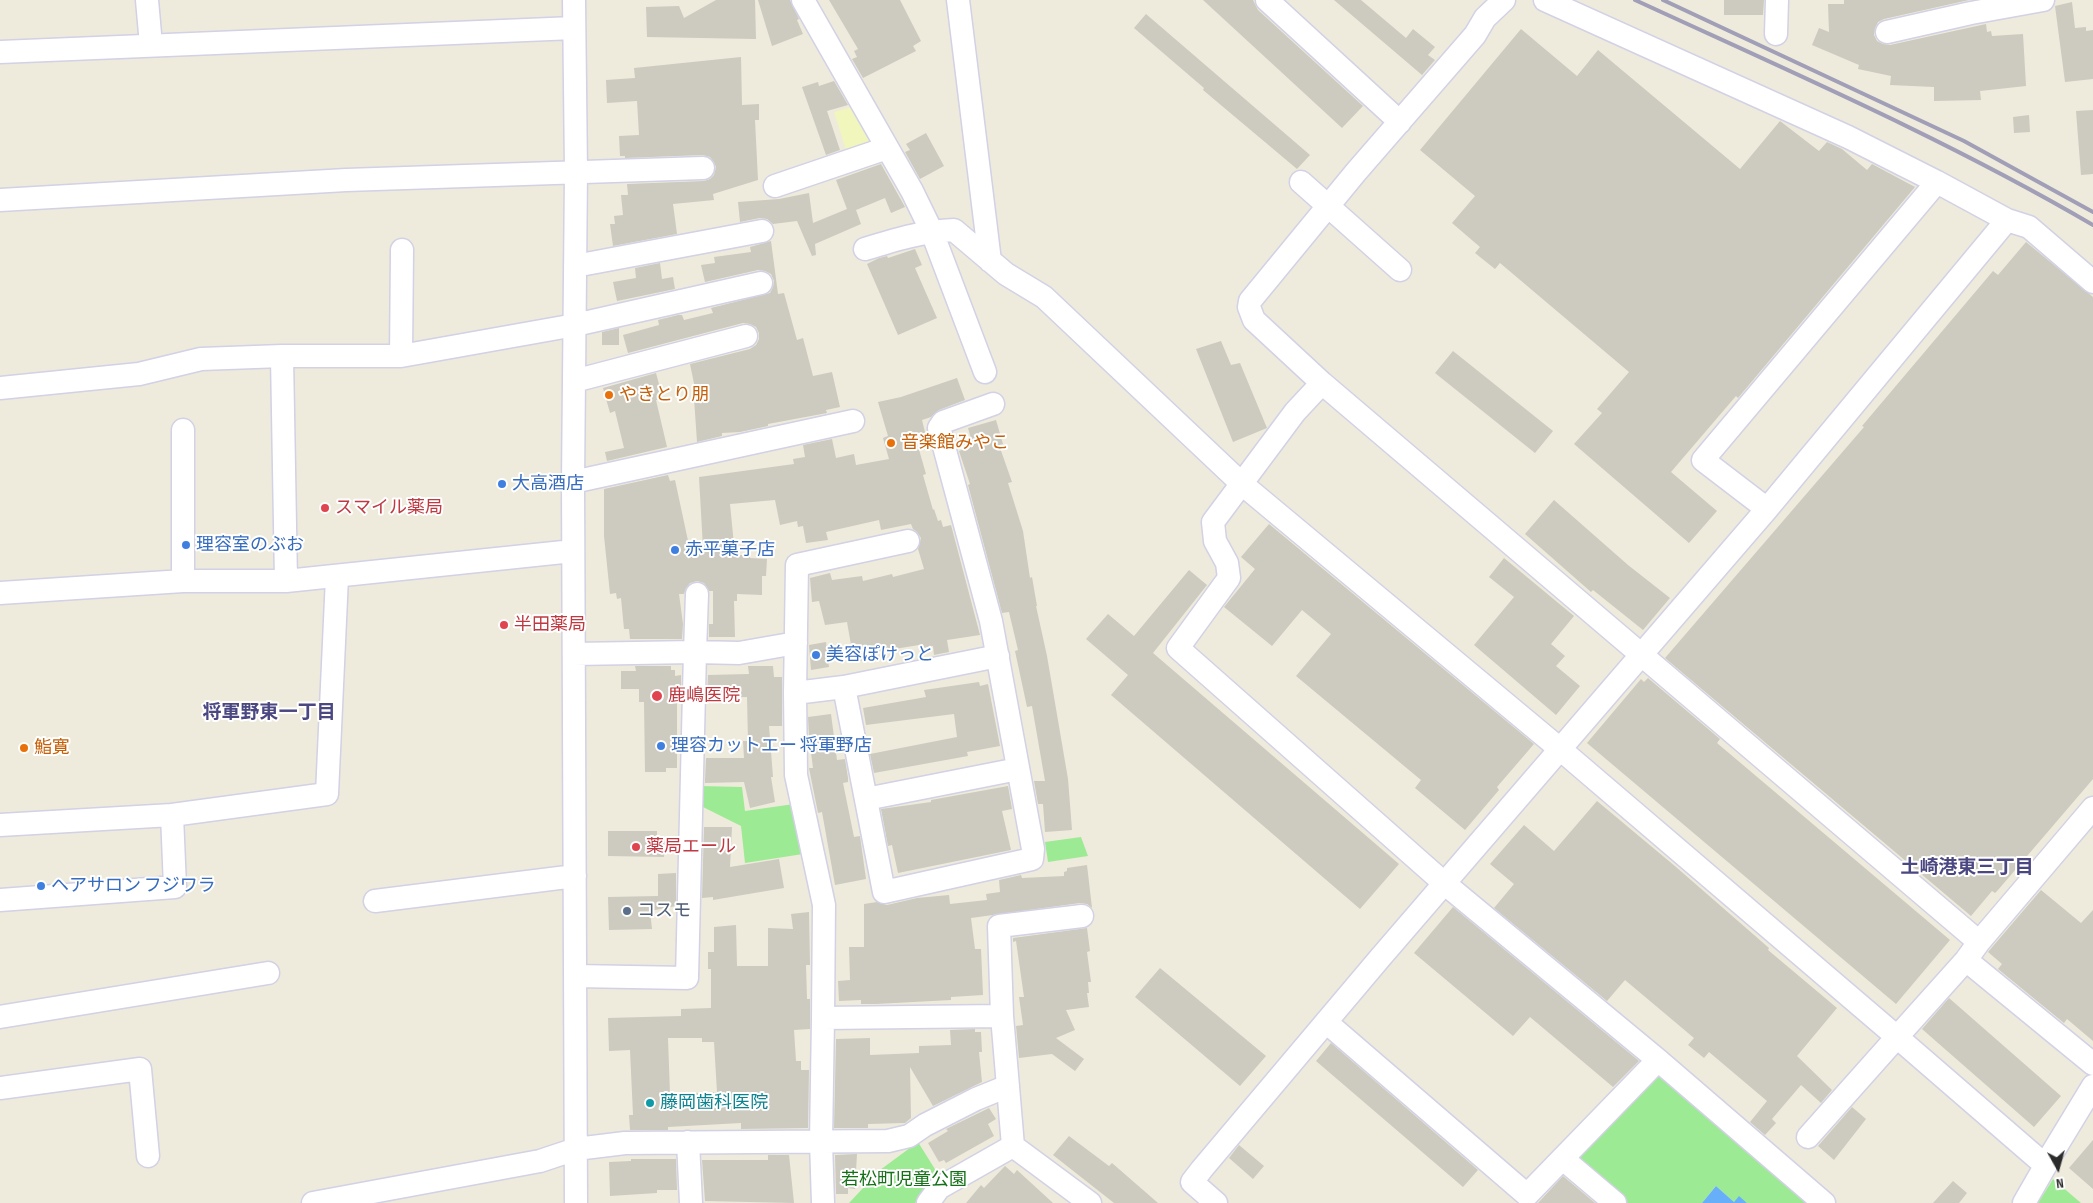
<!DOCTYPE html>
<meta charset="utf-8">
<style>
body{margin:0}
#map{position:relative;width:2093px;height:1203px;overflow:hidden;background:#eeebdc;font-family:"Sofia Sans Condensed",sans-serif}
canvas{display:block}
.north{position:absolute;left:2033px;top:1143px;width:50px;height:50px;-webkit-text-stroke:4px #fff;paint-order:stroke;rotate:173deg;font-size:14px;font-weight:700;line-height:20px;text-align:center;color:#2b2b2b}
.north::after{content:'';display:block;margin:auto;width:18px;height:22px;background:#2b2b2b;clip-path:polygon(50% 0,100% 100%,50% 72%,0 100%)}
</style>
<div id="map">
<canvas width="2093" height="1203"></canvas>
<div class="north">N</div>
</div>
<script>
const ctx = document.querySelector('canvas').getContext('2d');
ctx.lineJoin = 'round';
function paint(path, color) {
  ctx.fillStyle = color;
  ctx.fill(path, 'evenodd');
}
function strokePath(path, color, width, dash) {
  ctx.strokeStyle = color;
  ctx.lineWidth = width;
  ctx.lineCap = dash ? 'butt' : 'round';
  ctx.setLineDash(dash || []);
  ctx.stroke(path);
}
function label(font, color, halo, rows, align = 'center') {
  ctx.font = font + ' "Sofia Sans Condensed","Noto Sans JP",sans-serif';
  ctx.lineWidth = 4;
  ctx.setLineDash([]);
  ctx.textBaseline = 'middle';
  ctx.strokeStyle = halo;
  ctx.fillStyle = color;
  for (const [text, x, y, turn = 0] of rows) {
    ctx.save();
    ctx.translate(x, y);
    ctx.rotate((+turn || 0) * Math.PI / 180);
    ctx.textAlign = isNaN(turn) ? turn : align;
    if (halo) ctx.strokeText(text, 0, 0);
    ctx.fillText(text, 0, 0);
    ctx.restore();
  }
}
paint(new Path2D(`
 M 701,786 L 742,787 L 745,811 L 794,804 L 803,854 L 745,863 L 741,826 L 701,806 Z
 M 1081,837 L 1088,856 L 1048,862 L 1045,842 Z
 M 1664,1074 L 1811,1203 L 1747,1203 L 1739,1197 L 1734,1202 L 1716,1186 L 1702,1203 L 1622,1203 L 1574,1157 L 1654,1075 Z
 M 918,1142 L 938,1174 L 915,1203 L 849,1203 L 880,1170 Z
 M 2053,1179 L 2081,1203 L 2038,1203 Z`), '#9dea94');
paint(new Path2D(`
 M 855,106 L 876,141 L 846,150 L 834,112 Z`), '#f1f6bd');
paint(new Path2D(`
 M 1716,1186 L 1734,1202 L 1739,1196 L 1747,1203 L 1702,1203 Z`), '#67b0f9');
paint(new Path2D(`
 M 716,0 L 755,0 L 756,39 L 647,37 L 646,7 L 679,6 L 684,18 Z
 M 758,0 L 790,0 L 799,19 L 797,20 L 803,34 L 772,46 Z
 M 829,0 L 900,0 L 921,41 L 913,46 L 916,51 L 863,78 L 852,59 L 857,57 L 854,51 L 858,49 Z
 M 1203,0 L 1253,0 L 1258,10 L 1363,106 L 1342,128 Z
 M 1334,0 L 1361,0 L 1406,38 L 1413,29 L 1435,47 L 1428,55 L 1435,60 L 1422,75 Z
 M 1724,0 L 1764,0 L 1763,15 L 1724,15 Z
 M 1844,0 L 1969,0 L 1884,19 L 1878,22 L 1875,28 L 1874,35 L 1877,41 L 1883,44 L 1890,45 L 1986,24 L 1987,32 L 1991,31 L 1992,36 L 2023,34 L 2026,86 L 1980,91 L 1981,100 L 1934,101 L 1934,87 L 1890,85 L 1891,76 L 1858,69 L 1859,65 L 1812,45 L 1819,28 L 1829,32 L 1828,4 L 1844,4 Z
 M 2072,2 L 2075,28 L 2086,27 L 2086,31 L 2093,30 L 2093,79 L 2065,82 L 2055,6 Z
 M 1146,14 L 1310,155 L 1297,169 L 1203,90 L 1204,88 L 1134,28 Z
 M 1521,29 L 1577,76 L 1598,50 L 1740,169 L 1780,121 L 1819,151 L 1827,142 L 1842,149 L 1867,170 L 1872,164 L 1915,187 L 1738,398 L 1736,396 L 1671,472 L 1717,511 L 1689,543 L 1574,444 L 1602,413 L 1597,409 L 1629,372 L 1500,263 L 1495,269 L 1475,253 L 1480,247 L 1452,223 L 1475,196 L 1420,150 Z
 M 741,57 L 742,105 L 759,104 L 759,120 L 755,120 L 758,180 L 713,194 L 714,200 L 673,204 L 677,234 L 613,246 L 610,224 L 615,224 L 614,216 L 623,215 L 621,195 L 628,195 L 627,184 L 704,181 L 710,179 L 714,175 L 716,167 L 714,162 L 710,157 L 703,155 L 625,158 L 625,156 L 620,156 L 619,136 L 639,135 L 637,101 L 607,103 L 606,80 L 635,78 L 634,68 Z
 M 834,81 L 848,105 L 827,111 L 840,150 L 826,155 L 802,87 L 818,82 L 819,86 Z
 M 2093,110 L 2093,174 L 2081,175 L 2076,111 Z
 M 2029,115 L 2030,132 L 2014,133 L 2013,117 Z
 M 926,133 L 944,166 L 920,179 L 905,152 L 910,150 L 906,144 Z
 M 881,164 L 905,207 L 891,213 L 885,198 L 856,210 L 861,224 L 815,244 L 816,255 L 812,256 L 797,221 L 773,224 L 767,219 L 760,218 L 740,222 L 738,202 L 779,199 L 809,193 L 813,223 L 847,209 L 836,180 Z
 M 771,241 L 778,294 L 784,293 L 797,340 L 803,338 L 813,376 L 832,372 L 840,407 L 826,410 L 827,413 L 768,424 L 768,426 L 740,432 L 722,433 L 722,436 L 697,442 L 694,398 L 697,398 L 690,364 L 750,349 L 756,345 L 759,339 L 759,333 L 756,327 L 750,324 L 743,323 L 628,353 L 623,335 L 659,325 L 658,320 L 678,315 L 682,315 L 684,320 L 713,313 L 711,308 L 770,293 L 773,287 L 774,281 L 771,274 L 765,271 L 758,270 L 705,282 L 701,265 L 715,263 L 714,257 L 751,252 L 750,247 Z
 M 2026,242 L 2093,297 L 2093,779 L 1998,890 L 1995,893 L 1992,891 L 1971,916 L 1665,658 L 1864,427 L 1862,426 L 1993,271 L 1998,275 Z
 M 915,249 L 922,265 L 915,268 L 937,318 L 898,335 L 867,264 L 879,258 L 887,256 L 888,258 Z
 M 660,263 L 662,279 L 673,277 L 675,289 L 617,301 L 613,282 L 636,278 L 635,268 Z
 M 619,328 L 619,345 L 602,345 L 602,332 Z
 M 1221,341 L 1231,365 L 1240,363 L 1267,428 L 1233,442 L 1196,349 Z
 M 1453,351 L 1553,431 L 1535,453 L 1435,373 Z
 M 656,373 L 663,399 L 656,400 L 667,447 L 607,461 L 605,452 L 624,448 L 615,411 L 610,413 L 603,388 Z
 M 957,378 L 965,400 L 939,410 L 931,417 L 922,420 L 926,436 L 916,439 L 926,474 L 923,475 L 933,510 L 934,509 L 938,521 L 941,520 L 943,527 L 951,525 L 980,635 L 947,640 L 949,652 L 934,655 L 933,646 L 919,649 L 919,645 L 876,652 L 877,658 L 854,662 L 847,622 L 825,625 L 819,601 L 812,602 L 810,578 L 830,573 L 832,580 L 862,576 L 863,581 L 892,574 L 893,577 L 924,569 L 918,549 L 921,538 L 917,532 L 913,529 L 911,524 L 881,530 L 879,520 L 826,532 L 828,540 L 806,543 L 803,526 L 798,527 L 797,521 L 780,525 L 775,500 L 730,504 L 735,555 L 750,555 L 750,558 L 767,559 L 766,576 L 762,576 L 762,595 L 737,594 L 737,601 L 734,601 L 735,637 L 709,637 L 709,624 L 713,624 L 713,591 L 709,591 L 704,583 L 697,581 L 690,583 L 686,588 L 684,594 L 679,594 L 683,624 L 682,639 L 630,639 L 629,629 L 624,629 L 621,598 L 617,599 L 616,593 L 610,594 L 604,536 L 604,489 L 668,475 L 670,481 L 675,480 L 690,550 L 703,548 L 699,477 L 794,464 L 793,459 L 805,457 L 803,445 L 832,439 L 836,458 L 854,454 L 856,465 L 889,459 L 883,438 L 888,436 L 878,402 L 901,397 Z
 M 996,420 L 1003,444 L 999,445 L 1012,482 L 1008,483 L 1023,531 L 1030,578 L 1032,577 L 1037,606 L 1036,606 L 1047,656 L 1068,779 L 1072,830 L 1045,832 L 1043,804 L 1038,804 L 1034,781 L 1045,781 L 1032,706 L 1027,707 L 1015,651 L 1018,650 L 1009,612 L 1002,613 L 968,485 L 970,484 L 959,451 L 973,446 L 968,428 Z
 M 1554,500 L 1628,565 L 1670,598 L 1643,630 L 1593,590 L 1591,592 L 1525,534 Z
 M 1269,524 L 1534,744 L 1497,787 L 1499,790 L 1465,830 L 1415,788 L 1421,780 L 1296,676 L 1331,634 L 1302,610 L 1272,646 L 1224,607 L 1255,569 L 1241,557 Z
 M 1504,558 L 1574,616 L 1551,644 L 1565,656 L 1556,666 L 1580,686 L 1556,715 L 1474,645 L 1514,597 L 1489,577 Z
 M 1189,570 L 1207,585 L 1153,653 L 1399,864 L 1360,909 L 1111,695 L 1128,675 L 1086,639 L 1108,614 L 1134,636 Z
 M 826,642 L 829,667 L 811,670 L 809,645 Z
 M 635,666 L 671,666 L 671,670 L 675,670 L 675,676 L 681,675 L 681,701 L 677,701 L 677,768 L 666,768 L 666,772 L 645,772 L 644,702 L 639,702 L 639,689 L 621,689 L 621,671 L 636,671 Z
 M 748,666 L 773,666 L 774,677 L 782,677 L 782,726 L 769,726 L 773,777 L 771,777 L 775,802 L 750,808 L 744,782 L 705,783 L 705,780 L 706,758 L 744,758 L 743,741 L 748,741 L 747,697 L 707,698 L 708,675 L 749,674 Z
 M 1648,678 L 1720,739 L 1717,743 L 1950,940 L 1896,1004 L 1587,743 L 1641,679 L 1644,682 Z
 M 979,682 L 980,686 L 988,684 L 1000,746 L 967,752 L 968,756 L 874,773 L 870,754 L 957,737 L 954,714 L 866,725 L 863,708 L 926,697 L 924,690 Z
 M 831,714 L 837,760 L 845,759 L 848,778 L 848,782 L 843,783 L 854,837 L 860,836 L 866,879 L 835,885 L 822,812 L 818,813 L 809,768 L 813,768 L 809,737 L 808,717 Z
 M 1008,786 L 1012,809 L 1002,811 L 1011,850 L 898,873 L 892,845 L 888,846 L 881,809 L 931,802 L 931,800 Z
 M 1597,801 L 1676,867 L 1769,948 L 1768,950 L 1837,1008 L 1797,1056 L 1832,1090 L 1821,1103 L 1801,1085 L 1772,1119 L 1776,1123 L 1765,1135 L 1750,1122 L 1767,1101 L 1709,1052 L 1704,1058 L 1688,1045 L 1694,1038 L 1625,980 L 1607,1001 L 1494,908 L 1514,884 L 1490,864 L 1524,825 L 1554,851 Z
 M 704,827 L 732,827 L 730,867 L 779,859 L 784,888 L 713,900 L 713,897 L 702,898 Z
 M 608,831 L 657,831 L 657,838 L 665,838 L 664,857 L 608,856 Z
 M 1087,865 L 1092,908 L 1087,904 L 1080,903 L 971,918 L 975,949 L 981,949 L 983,995 L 951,997 L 951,1000 L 876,1004 L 861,1004 L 861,1000 L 839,1001 L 838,981 L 850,980 L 849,947 L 864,947 L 864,904 L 877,902 L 887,905 L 917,898 L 949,895 L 950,904 L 987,900 L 986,894 L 1000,892 L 999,880 L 1021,875 L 1022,878 L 1064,876 L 1064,872 L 1067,871 L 1067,868 Z
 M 676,873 L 676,906 L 650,911 L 652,929 L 609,930 L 608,897 L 658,896 L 658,874 Z
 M 2041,890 L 2081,923 L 2093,910 L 2093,1041 L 2067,1019 L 2064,1023 L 1998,969 L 2002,964 L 1988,952 Z
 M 1453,907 L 1639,1061 L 1613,1087 L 1530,1017 L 1513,1036 L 1414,953 Z
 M 809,912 L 810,965 L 806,965 L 807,999 L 810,999 L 810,1029 L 794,1030 L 796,1061 L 801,1061 L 801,1070 L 809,1070 L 808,1128 L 741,1129 L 741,1123 L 668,1127 L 668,1130 L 630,1130 L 629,1115 L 633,1115 L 630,1050 L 609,1051 L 608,1018 L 681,1016 L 681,1009 L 711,1008 L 711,969 L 708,969 L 708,952 L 714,952 L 714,927 L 736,925 L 737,966 L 768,966 L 768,928 L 793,929 L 791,914 ZM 668,1038 L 702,1038 L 702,1042 L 714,1042 L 717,1092 L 670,1094 Z
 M 1087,928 L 1090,951 L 1087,952 L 1091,982 L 1088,982 L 1089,993 L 1087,993 L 1089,1007 L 1066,1010 L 1075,1030 L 1056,1038 L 1084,1059 L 1075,1071 L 1052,1054 L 1019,1058 L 1016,1026 L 1023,1025 L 1019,997 L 1024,997 L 1016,941 L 1013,942 L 1013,938 Z
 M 1160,968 L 1266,1056 L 1240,1086 L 1135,997 Z
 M 1949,998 L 2061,1096 L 2034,1127 L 1922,1029 Z
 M 975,1029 L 975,1032 L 981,1032 L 982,1052 L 979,1052 L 982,1082 L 933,1106 L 910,1067 L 911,1118 L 905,1123 L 868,1124 L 868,1128 L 834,1128 L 836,1039 L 870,1038 L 870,1055 L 919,1053 L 919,1046 L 951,1045 L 950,1030 Z
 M 1331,1043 L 1478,1170 L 1463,1187 L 1316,1061 Z
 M 1852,1107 L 1866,1119 L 1834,1160 L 1818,1146 Z
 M 989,1108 L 996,1119 L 988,1124 L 994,1136 L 946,1163 L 944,1160 L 939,1162 L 928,1143 L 948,1131 L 946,1129 Z
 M 1069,1136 L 1109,1166 L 1112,1163 L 1158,1203 L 1114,1203 L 1053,1155 Z
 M 2093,1140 L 2093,1189 L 2069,1168 Z
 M 1239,1145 L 1264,1166 L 1253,1179 L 1229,1158 Z
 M 857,1154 L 855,1189 L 848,1188 L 848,1194 L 836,1194 L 835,1155 Z
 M 768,1155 L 789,1155 L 794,1203 L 705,1201 L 702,1160 L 768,1160 Z
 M 631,1159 L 676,1159 L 677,1190 L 657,1190 L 657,1193 L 610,1196 L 609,1162 L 631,1161 Z
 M 1005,1166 L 1014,1174 L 1017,1170 L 1053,1203 L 966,1203 L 981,1185 L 984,1188 Z
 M 1563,1176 L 1595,1203 L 1538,1203 Z
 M 1953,1181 L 1967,1193 L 1959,1203 L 1933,1203 Z`), '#cdcabf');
const minor = new Path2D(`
 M 147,0 L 151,45
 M 574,0 L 576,172 L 573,482 L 576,1203
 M 803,0 L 912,191 L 932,232 L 985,372
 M 958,0 L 990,261
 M 1267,0 L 1400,122
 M 1545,0 L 1848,137 L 1937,182
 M 1887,32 L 1971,13 L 2043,0
 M 1776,34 L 1777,0
 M 0,52 L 574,28
 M 1301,182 L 1400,270
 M 775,186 L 887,148
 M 0,200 L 346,180 L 703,168
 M 865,249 C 894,240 923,231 954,230 L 1006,274 L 1044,297 L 1242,484 L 1560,749 L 1897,1037 L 1966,960 L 1979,942 L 2093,808
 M 402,250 L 401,356 L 575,325 L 761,283
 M 575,266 L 762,231
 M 282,356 L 286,581
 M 574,381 L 746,336
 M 1322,383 L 1254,320 L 1249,307 L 1250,301 L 1356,172 L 1475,35 L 1485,18 L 1504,0
 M 0,388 L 139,374 L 201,359 L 282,356 L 401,356
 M 183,430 L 183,581
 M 573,482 L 853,421
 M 1767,509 L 1703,460 L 1937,182 L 2007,220 L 2029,227 L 2093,282
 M 0,593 L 183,581 L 286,581 L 573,551
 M 697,594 L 695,652 L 739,653 L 796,643
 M 574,654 L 695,652 L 687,978 L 575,976
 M 844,687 L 998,656
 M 795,693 L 797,565 L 908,541
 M 866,799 L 1018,769
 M 172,815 L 327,794 L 337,577
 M 0,825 L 172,815 L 175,887 L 0,900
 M 375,901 L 575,876
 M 1966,960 L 2093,1064
 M 1002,1016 L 1013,1146
 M 0,1017 L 268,973
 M 823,1018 L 824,905 L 796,775 L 795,693 L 844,687 L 884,892 L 1032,859 L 1033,849 L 991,621 L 939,428 L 943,422 L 993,404
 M 1326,1022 L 1527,1195 L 1658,1060
 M 0,1088 L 140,1069 L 148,1156
 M 1808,1137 L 1897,1037 L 2045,1165 L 2093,1086
 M 688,1142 L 691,1203
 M 1563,1159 L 1615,1203
 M 313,1203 L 540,1161 L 576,1149 L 625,1143 L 888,1141 L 909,1136 L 925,1125 L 976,1099 L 1008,1086
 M 823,1203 L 821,1142 L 823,1018 L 1002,1016 L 999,926 L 1082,916
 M 928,1203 L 939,1188 L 1013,1146 L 1090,1203
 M 1216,1203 L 1192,1182 L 1202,1169 L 1380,958 L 1767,509 L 2007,220
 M 1824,1203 L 1658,1060 L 1444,883 L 1178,648 L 1229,578 L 1227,563 L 1215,541 L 1213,522 L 1295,412 L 1322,383 L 1979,942
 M 2024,1203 L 2047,1163`);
strokePath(minor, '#d2d1e5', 25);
strokePath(minor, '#fff', 22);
strokePath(new Path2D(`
 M 1635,0 C 1789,71 1946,139 2093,225
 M 1663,0 L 1964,141 L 2093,212`), '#a19eb7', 4);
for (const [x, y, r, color] of [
 [609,395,5,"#e8710a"],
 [891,443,5,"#e8710a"],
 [502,484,5,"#3f7fe0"],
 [325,508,5,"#e0444e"],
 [186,545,5,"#3f7fe0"],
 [675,550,5,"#3f7fe0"],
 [504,625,5,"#e0444e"],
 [816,655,5,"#3f7fe0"],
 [657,696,6,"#e0444e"],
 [661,746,5,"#3f7fe0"],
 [24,748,5,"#e8710a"],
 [636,847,5,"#e0444e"],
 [41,886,5,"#3f7fe0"],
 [627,911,5,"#5c6f8a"],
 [650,1103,5,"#0f9aa8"]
]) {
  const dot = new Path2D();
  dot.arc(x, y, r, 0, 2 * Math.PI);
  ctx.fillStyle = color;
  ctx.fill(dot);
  strokePath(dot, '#fff', 2);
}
label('18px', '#c56008', '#fff', [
 ["やきとり朋",619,395],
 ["音楽館みやこ",901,443],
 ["鮨寛",34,748]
], 'left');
label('18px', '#366cbe', '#fff', [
 ["大高酒店",512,484],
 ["理容室のぶお",196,545],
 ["赤平菓子店",685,550],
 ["美容ぽけっと",826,655],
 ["理容カットエー 将軍野店",671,746],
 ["ヘアサロン フジワラ",51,886]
], 'left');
label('18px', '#be3a42', '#fff', [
 ["スマイル薬局",335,508],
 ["半田薬局",514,625],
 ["鹿嶋医院",668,696],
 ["薬局エール",646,847]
], 'left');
label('18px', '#4e5e75', '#fff', [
 ["コスモ",637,911]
], 'left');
label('18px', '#0d838f', '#fff', [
 ["藤岡歯科医院",660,1103]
], 'left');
label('18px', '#147016', '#fff', [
 ["若松町児童公園",904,1180]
]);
label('bold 19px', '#4a4781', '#fff', [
 ["将軍野東一丁目",269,713],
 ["土崎港東三丁目",1967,868]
]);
</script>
